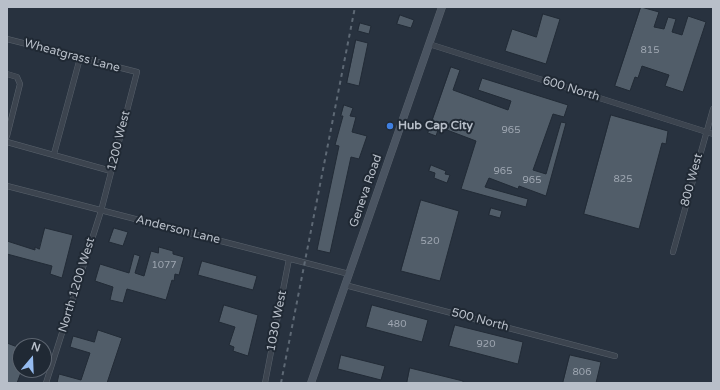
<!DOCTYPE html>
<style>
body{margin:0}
#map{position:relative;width:720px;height:390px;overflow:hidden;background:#28323f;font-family:"Varela Round",sans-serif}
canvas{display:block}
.frame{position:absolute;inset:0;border:8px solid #b8bfc9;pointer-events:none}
.north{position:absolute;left:12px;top:338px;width:40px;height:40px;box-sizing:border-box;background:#202934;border:1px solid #5d6570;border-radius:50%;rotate:19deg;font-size:11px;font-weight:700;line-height:16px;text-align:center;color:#b8bfc9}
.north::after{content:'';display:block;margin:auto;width:14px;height:18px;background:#96bcf0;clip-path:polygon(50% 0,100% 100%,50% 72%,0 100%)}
</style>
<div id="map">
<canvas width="720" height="390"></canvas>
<div class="frame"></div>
<div class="north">N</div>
</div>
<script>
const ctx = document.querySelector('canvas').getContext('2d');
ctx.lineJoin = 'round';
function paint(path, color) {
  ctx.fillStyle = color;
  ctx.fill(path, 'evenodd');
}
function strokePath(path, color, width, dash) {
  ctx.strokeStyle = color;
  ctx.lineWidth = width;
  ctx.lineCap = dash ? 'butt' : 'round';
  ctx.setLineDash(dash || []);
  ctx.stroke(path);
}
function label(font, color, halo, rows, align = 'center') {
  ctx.font = font + ' "Varela Round",sans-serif';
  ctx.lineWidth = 4;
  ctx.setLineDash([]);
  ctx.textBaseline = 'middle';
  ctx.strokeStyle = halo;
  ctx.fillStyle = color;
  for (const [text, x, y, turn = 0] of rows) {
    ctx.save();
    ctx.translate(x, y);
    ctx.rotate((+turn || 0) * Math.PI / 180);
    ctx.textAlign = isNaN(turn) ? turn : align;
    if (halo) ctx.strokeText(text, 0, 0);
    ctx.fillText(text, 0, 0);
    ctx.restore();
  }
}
const building = new Path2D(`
 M 641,7 L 659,12 L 654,27 L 664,29 L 668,17 L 676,19 L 672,32 L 682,35 L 688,16 L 706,22 L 683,92 L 665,86 L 669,75 L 642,66 L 638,78 L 635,77 L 630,91 L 615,86 Z
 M 543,14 L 560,19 L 546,64 L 505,51 L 512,29 L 536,37 Z
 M 400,15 L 414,20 L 411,28 L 397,24 Z
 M 360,23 L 371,26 L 369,34 L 358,31 Z
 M 356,40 L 368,43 L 359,86 L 347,83 Z
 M 451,67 L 460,70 L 453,90 L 508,110 L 511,101 L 478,90 L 482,78 L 568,105 L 564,117 L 553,114 L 533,170 L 546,174 L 561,122 L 566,123 L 546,196 L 519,186 L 518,189 L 489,178 L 485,187 L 528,199 L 526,207 L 461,189 L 476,141 L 439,127 L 436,136 L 428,133 Z
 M 344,105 L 353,108 L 350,116 L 356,117 L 352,132 L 367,136 L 359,159 L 351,157 L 330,253 L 317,250 L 339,146 L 335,145 L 343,116 L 341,116 Z
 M 611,115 L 668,131 L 666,144 L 662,143 L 639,229 L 584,214 Z
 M 431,165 L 446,171 L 445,174 L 450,175 L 447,183 L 434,178 L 435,173 L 429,171 Z
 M 421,200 L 459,211 L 440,281 L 401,271 Z
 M 491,208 L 502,211 L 500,218 L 489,215 Z
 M 45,228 L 73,235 L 62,278 L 50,274 L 52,266 L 7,254 L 7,241 L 35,250 L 35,247 L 39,249 Z
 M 114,228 L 128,232 L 123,246 L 109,242 Z
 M 159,247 L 173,251 L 173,254 L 184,257 L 179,275 L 175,274 L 174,281 L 172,280 L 166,300 L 127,289 L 123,303 L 110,300 L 113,287 L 95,281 L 100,264 L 129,273 L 134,254 L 140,256 L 135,273 L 144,276 L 151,251 L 158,253 Z
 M 202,261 L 257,276 L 253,290 L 198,275 Z
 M 224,305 L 258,315 L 248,356 L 233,351 L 234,347 L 229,345 L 235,327 L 219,322 Z
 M 372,305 L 428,320 L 422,342 L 366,327 Z
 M 455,325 L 523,342 L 518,364 L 449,346 Z
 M 98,330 L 122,338 L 107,383 L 57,383 L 59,374 L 81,380 L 90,353 L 70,347 L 73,336 L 94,342 Z
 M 7,343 L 20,348 L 20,370 L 22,370 L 17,383 L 7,383 Z
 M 341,355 L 385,366 L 381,380 L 338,369 Z
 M 570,355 L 601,362 L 596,383 L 563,383 Z
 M 410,368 L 463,381 L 463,383 L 407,383 Z`);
paint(building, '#515d69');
strokePath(building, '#222b36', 1);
const minor = new Path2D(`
 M 7,39 L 137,72 L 101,211 L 46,383
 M 429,44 L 713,134
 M 7,74 L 17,77 L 20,84 L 7,136
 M 7,142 L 111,171
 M 54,154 L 80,58
 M 7,186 L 349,274
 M 673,252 L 713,109
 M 345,285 L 615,356
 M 265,383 L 289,259`);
const secondary = new Path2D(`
 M 311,383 L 442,7`);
strokePath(minor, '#59626c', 6);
strokePath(secondary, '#59626c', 8);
strokePath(minor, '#3c444f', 5);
strokePath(secondary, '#4a5461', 7);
strokePath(new Path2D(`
 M 281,383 L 355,7`), '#5e6975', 2, [4, 4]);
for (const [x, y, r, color] of [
 [390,126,4,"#3f7fe0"]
]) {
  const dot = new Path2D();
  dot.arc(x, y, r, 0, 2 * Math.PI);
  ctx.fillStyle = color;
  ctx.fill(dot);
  strokePath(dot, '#202934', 1.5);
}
label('10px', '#9ea6b1', null, [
 ["815",650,50],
 ["965",511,130],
 ["965",503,171],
 ["825",623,179],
 ["965",532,180],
 ["520",430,241],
 ["1077",164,265],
 ["480",397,324],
 ["920",486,344],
 ["806",582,372]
]);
label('12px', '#b8bfc9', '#202934', [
 ["Wheatgrass Lane",72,56,15],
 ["600 North",571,89,17],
 ["1200 West",119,141,-76],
 ["800 West",692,180,-75],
 ["Geneva Road",366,191,-71],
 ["Anderson Lane",178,230,14],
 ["North 1200 West",77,285,-73],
 ["500 North",480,320,15],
 ["1030 West",277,321,-79]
]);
label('bold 12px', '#b8bfc9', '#202934', [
 ["Hub Cap City",398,126]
], 'left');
</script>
